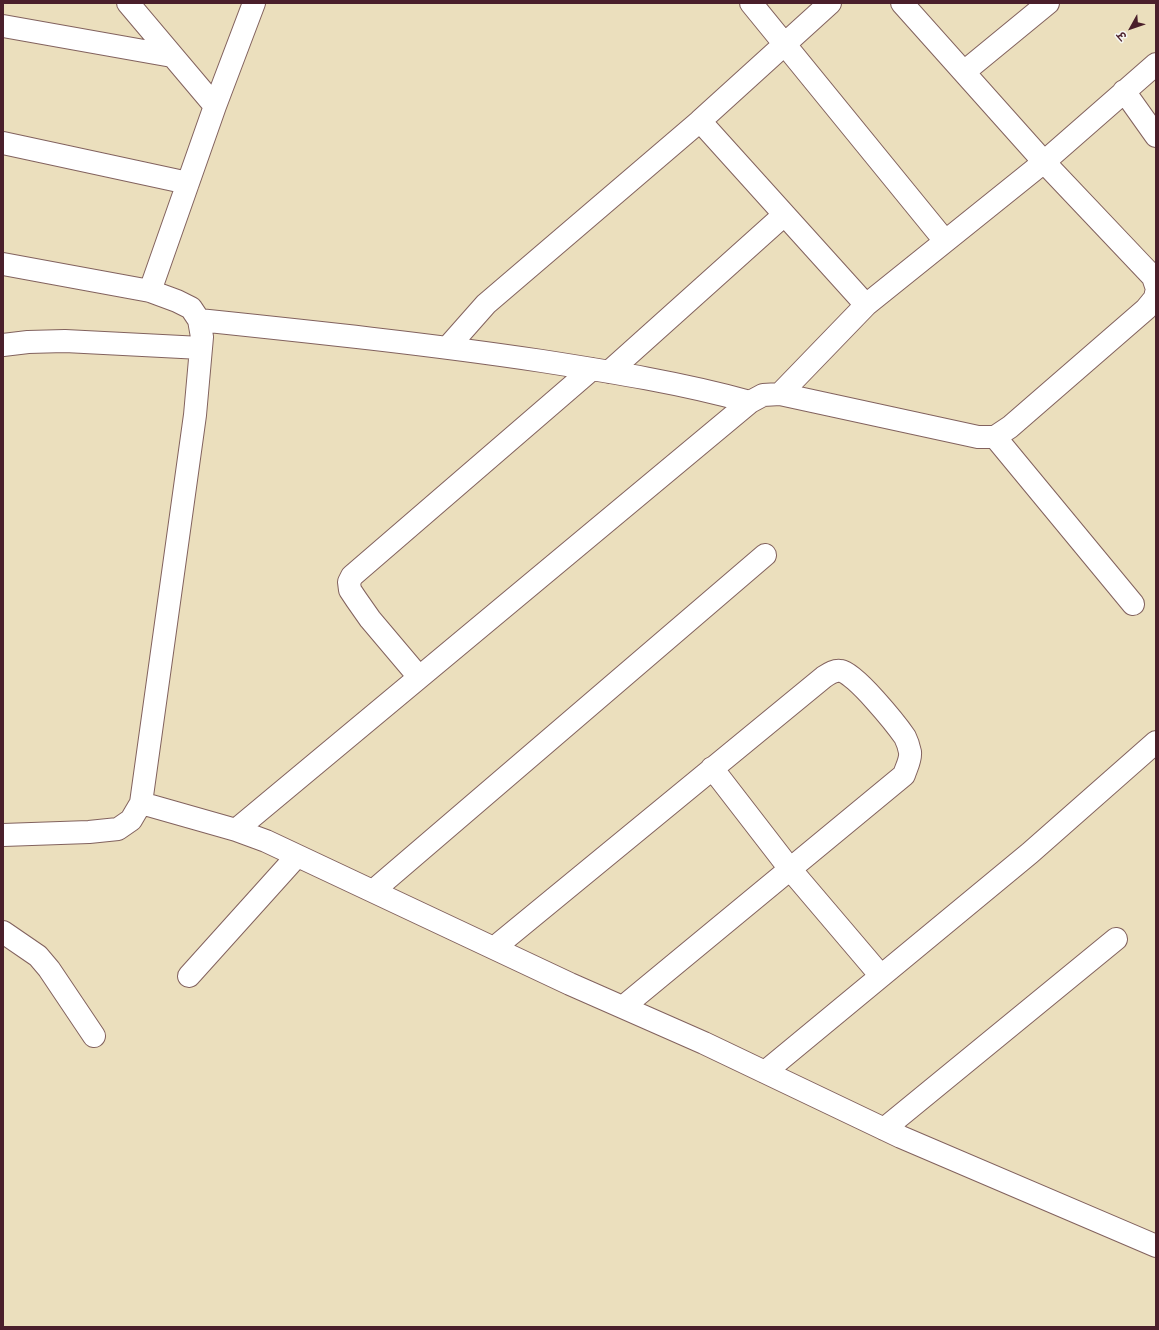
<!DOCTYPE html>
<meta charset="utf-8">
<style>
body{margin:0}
#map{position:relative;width:1159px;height:1330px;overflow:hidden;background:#ebdfbd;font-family:"Playpen Sans","Playpen Sans Deva",sans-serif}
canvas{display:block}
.frame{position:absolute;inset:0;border:4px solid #4a1f2b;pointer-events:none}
.north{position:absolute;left:1111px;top:8px;width:40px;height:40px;-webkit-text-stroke:3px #f6f6f2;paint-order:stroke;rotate:230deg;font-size:11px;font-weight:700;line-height:16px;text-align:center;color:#4a1f2b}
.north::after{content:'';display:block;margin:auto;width:14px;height:18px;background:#4a1f2b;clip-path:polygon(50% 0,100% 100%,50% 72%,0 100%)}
</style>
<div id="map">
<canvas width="1159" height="1330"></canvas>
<div class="frame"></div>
<div class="north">उ</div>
</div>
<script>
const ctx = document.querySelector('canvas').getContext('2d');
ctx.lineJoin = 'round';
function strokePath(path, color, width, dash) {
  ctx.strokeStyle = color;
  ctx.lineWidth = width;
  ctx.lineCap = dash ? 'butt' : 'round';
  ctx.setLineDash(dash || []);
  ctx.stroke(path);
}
const minor = new Path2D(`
 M 128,3 L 215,106
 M 751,3 L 945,241
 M 902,3 L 1044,162 L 1153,277 L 1156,286
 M 3,26 L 172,56
 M 964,72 L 1048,3
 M 1124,91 L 1156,136
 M 700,121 L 866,305
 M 3,143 L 188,183
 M 3,264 L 150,291 L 177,301 L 191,308 L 199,320 L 202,337 L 195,415 L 141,803 L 131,820 L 118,829 L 89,832 L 3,835
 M 150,291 L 215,106 L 254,3
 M 199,320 C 314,332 428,344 542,361 C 612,372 682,383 750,402
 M 3,345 L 28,342 L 65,341 L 201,348
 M 448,347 L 486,304 L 700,121 L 830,3
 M 609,372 L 784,215
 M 780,394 L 866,305 L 1044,162 L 1156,64
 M 995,437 L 1133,604
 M 419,677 L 370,619 L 356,599 L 350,590 L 349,582 L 352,576 L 592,369
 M 712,768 L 790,869 L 881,976
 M 141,803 L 236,830 L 266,841 L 570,984 L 704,1043 L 901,1137 L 1156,1246
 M 236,830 L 750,402 L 763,395 L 780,394 L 978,437 L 995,437 L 1010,427 L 1146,309 L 1155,298 L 1156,293
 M 373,891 L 765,555
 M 3,932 L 38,956 L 49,969 L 94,1036
 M 494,948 L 824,677 C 830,673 835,670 841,671 C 855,673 896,724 905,737 C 907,741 909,747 910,752 C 911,760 906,768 904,775 L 623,1007
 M 189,976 L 297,856
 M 765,1072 L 1030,853 L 1156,742
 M 884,1129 L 1116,939`);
strokePath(minor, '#82625e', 24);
strokePath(minor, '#fff', 22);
</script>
